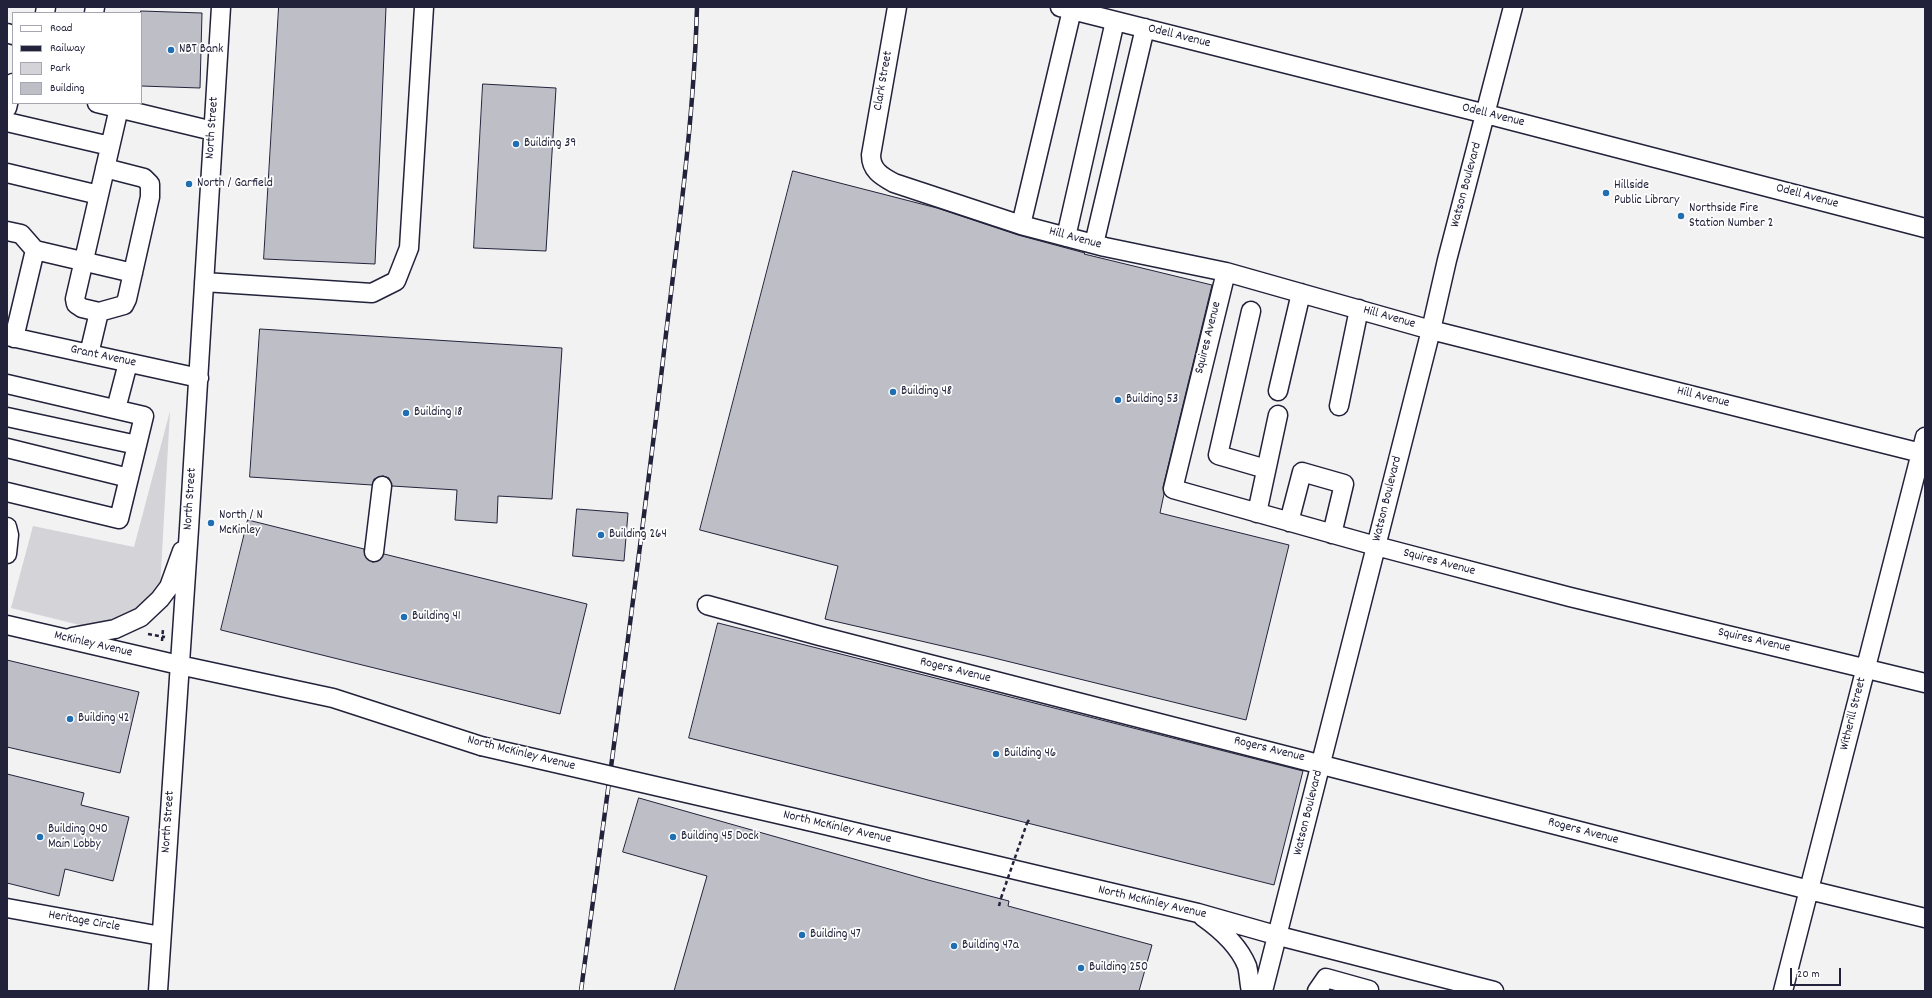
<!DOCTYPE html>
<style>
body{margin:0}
#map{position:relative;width:1932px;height:998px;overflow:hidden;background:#f2f2f3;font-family:Dekko,sans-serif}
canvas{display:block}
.frame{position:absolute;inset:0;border:8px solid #22223b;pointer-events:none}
.legend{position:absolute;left:12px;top:12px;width:130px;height:92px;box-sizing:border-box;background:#fff;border:1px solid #a7a7b1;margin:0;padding:5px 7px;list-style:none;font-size:12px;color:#22223b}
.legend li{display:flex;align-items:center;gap:8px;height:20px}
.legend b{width:20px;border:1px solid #a7a7b1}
.scale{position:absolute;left:1790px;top:968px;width:51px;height:18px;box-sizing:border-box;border:2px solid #22223b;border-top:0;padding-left:5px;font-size:12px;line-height:14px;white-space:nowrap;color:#22223b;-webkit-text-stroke:3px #fff;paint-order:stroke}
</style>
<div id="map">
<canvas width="1932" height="998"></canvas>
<div class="frame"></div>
<ul class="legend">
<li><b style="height:5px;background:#fff"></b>Road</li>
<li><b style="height:5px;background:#22223b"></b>Railway</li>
<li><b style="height:11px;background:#d3d3d8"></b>Park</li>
<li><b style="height:11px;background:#bebec6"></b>Building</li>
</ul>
<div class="scale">20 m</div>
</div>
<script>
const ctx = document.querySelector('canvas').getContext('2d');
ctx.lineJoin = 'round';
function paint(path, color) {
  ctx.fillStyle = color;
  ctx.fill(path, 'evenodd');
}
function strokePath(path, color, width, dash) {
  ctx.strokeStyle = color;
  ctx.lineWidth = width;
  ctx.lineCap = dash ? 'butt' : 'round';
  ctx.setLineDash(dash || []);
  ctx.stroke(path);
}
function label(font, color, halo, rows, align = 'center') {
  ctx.font = font + ' Dekko,sans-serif';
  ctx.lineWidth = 3.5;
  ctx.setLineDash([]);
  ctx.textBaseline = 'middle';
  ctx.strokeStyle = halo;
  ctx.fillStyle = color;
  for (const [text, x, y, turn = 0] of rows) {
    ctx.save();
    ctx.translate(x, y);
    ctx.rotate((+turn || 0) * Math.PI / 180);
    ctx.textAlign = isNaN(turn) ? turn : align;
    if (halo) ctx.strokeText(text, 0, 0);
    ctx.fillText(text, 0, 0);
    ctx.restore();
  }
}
paint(new Path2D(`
 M 170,411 L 160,588 L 153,606 L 104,631 L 11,608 L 33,526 L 134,547 Z`), '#d3d3d8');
const building = new Path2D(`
 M 279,7 L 386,7 L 375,264 L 264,259 Z
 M 141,11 L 202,13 L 200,88 L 141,86 Z
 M 483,84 L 556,88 L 546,251 L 474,248 Z
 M 793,171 L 937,208 L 1018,235 L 1085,253 L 1084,254 L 1212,285 L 1163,487 L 1164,494 L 1160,513 L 1289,545 L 1246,720 L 986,656 L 825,619 L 838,566 L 700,530 Z
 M 260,329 L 562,348 L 552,499 L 498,496 L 497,523 L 455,520 L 457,490 L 392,486 L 389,478 L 383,476 L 374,479 L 372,485 L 250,477 Z
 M 577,509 L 628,513 L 624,561 L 573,556 Z
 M 248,520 L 364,549 L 365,556 L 372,562 L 378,561 L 384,554 L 587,604 L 560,714 L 221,630 Z
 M 718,623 L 1303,771 L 1274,885 L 689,738 Z
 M 7,660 L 139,692 L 120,773 L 7,747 Z
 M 7,774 L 84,793 L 81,805 L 129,817 L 113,881 L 65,869 L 59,896 L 7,883 Z
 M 639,798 L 928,880 L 1009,901 L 1008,906 L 1152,945 L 1139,991 L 674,991 L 707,876 L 623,852 Z`);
paint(building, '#bebec6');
strokePath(building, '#22223b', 1);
const minor = new Path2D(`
 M 897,7 L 871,155 C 871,170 881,176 894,183 L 1021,225 L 1105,247 L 1226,272 L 1431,330 L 1925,454
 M 1060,7 L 1486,114 L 1925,228
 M 45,13 L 46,7
 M 94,13 L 95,7
 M 7,33 L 13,35
 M 97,103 L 213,131
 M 7,108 L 13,83
 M 7,122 L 110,146
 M 7,173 L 99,195
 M 1021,225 L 1072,10
 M 7,231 L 21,234 L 35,250
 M 1066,237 L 1115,21
 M 1094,244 L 1145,28
 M 1226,272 L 1173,489 L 1376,546 L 1570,597 L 1925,683
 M 204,282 L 372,293 L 396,281 L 409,248 L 424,7
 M 1251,311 L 1218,455 L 1266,469
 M 99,312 L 124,305 L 127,299 L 150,197 L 150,184 L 144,178 L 105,168
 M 7,336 L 199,378
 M 14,338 L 35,250 L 133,273
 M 89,354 L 99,312 L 82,308 L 76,304 L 75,299 L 119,108
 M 7,384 L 144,416 L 119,519 L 7,492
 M 1278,391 L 1301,293
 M 1339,406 L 1359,309
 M 116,409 L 128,363
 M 7,417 L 137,445
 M 7,448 L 129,478
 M 1257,513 L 1278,415
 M 1289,522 L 1302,472 L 1344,484 L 1332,534
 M 7,527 L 9,535 L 7,554
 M 374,552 L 382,486
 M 707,605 L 820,636 L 1809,890 L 1925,918
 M 7,625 L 179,665 L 333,698 L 481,746
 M 72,637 L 115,629 L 141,617 L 160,599 L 169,587 L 182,551
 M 808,821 L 1198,913 L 1279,936 L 1494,991
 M 7,908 L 161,936
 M 1203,917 C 1220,929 1239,946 1247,966 C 1249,973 1249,983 1251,991
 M 158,991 L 189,529 L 221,7
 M 1263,991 L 1431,330 L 1447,260 L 1513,7
 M 1317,991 L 1326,978 L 1369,990
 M 1783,991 L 1925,437`);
strokePath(minor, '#22223b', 21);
strokePath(new Path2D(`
 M 148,634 L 165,637
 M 162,641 L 163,629
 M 1027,823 L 1029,820
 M 999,906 L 1001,898`), '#22223b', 2.5, [4, 3]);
strokePath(minor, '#fff', 18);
const rail = new Path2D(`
 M 581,991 C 610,772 641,553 666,334 C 679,226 694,116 697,7`);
strokePath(rail, '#22223b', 4.5);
strokePath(rail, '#fff', 3, [9]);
const minorBridge = new Path2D(`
 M 481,746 L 808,821`);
strokePath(minorBridge, '#22223b', 21, []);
strokePath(new Path2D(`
 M 1001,898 L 1027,823`), '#22223b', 2.5, [4, 3]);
strokePath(minorBridge, '#fff', 18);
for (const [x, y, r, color] of [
 [171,50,4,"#1f6fb2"],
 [516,144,4,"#1f6fb2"],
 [189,184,4,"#1f6fb2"],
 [1606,193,4,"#1f6fb2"],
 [1681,216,4,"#1f6fb2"],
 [893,392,4,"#1f6fb2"],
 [1118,400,4,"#1f6fb2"],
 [406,413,4,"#1f6fb2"],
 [211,523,4,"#1f6fb2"],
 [601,535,4,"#1f6fb2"],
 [404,617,4,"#1f6fb2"],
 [70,719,4,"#1f6fb2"],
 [996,754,4,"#1f6fb2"],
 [40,837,4,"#1f6fb2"],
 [673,837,4,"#1f6fb2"],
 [802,935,4,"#1f6fb2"],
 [954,946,4,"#1f6fb2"],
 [1081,968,4,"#1f6fb2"]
]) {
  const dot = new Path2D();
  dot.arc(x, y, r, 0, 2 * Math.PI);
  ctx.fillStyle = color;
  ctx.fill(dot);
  strokePath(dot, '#fff', 1.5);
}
label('13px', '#22223b', '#fff', [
 ["Odell Avenue",1179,37,14],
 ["Clark Street",884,81,-80],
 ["Odell Avenue",1493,116,14],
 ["North Street",213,128,-86],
 ["Watson Boulevard",1467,185,-75],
 ["Odell Avenue",1807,197,15],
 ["Hill Avenue",1075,239,15],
 ["Hill Avenue",1389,318,16],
 ["Squires Avenue",1209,338,-76],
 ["Grant Avenue",103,357,12],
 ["Hill Avenue",1703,398,14],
 ["North Street",191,499,-86],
 ["Watson Boulevard",1388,499,-76],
 ["Squires Avenue",1439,563,15],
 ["Squires Avenue",1754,641,13],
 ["McKinley Avenue",93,645,13],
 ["Rogers Avenue",955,671,14],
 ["Witherill Street",1854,714,-76],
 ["Rogers Avenue",1269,750,14],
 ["North McKinley Avenue",521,754,14],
 ["Watson Boulevard",1309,813,-76],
 ["North Street",169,822,-86],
 ["North McKinley Avenue",837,828,13],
 ["Rogers Avenue",1583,832,15],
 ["North McKinley Avenue",1152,903,13],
 ["Heritage Circle",84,922,10]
]);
label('13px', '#22223b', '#fff', [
 ["NBT Bank",179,50],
 ["Building 39",524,144],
 ["North / Garfield",197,184],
 ["Hillside",1614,186],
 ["Public Library",1614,201],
 ["Northside Fire",1689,209],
 ["Station Number 2",1689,224],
 ["Building 48",901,392],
 ["Building 53",1126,400],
 ["Building 18",414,413],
 ["North / N",219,516],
 ["McKinley",219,531],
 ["Building 264",609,535],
 ["Building 41",412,617],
 ["Building 42",78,719],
 ["Building 46",1004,754],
 ["Building 040",48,830],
 ["Main Lobby",48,845],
 ["Building 45 Dock",681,837],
 ["Building 47",810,935],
 ["Building 47a",962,946],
 ["Building 250",1089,968]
], 'left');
</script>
